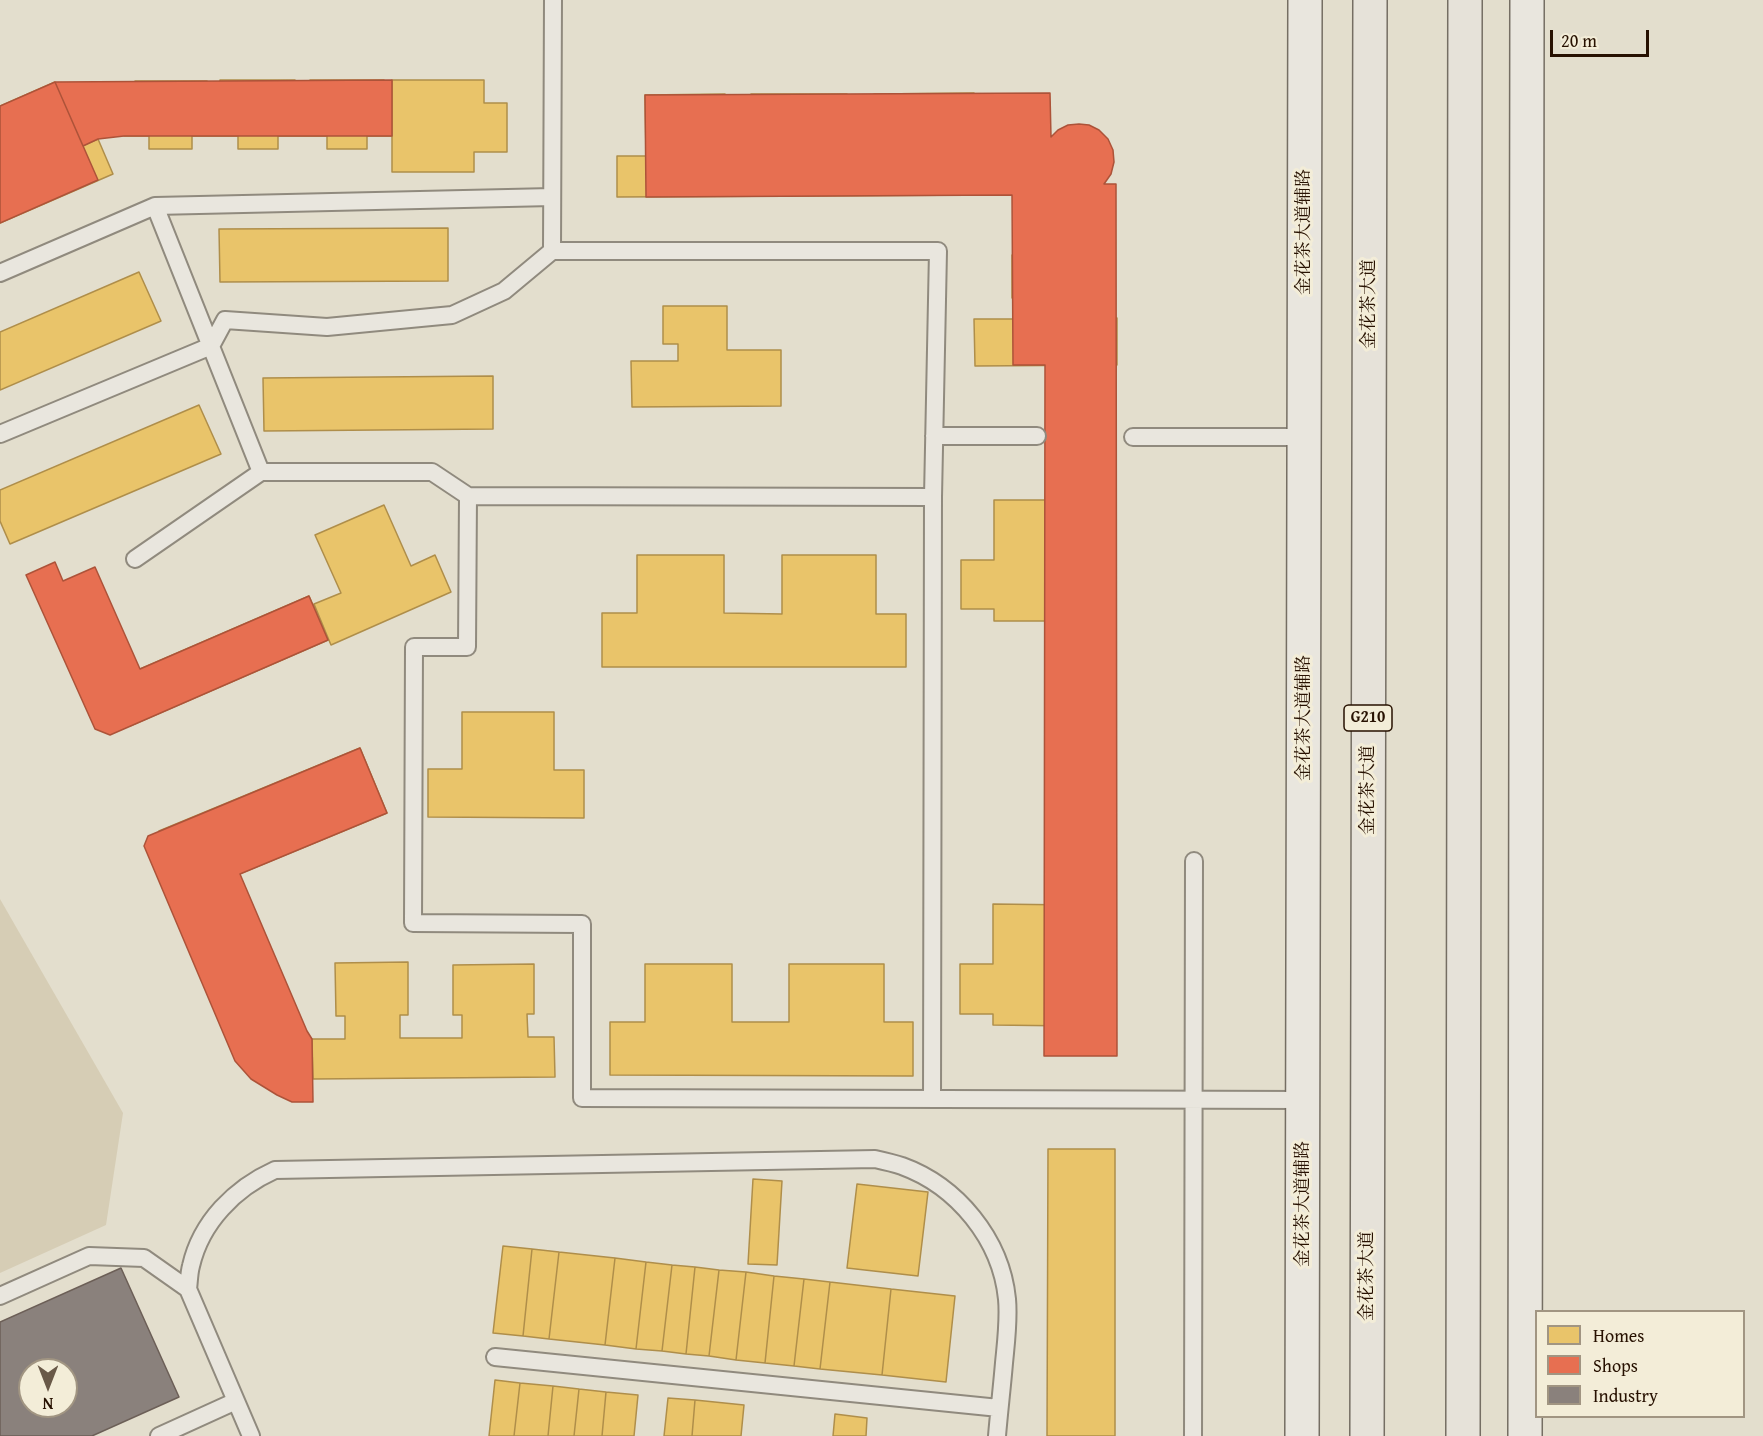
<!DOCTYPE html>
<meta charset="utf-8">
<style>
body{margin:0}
#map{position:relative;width:1763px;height:1436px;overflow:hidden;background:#e3decd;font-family:"Gentium Book Plus",serif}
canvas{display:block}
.legend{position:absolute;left:1535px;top:1310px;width:210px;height:108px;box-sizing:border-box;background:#f3edd8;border:2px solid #a19582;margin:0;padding:8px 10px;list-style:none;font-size:18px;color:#271101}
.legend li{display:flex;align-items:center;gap:12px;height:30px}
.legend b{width:30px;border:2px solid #a19582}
.north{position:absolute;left:18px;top:1358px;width:60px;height:60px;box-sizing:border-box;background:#f3edd8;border:2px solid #a19582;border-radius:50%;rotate:180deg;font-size:16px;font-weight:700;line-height:24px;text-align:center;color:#271101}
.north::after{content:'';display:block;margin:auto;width:21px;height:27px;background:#695948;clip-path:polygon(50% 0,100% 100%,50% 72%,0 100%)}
.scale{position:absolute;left:1550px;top:30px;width:99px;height:27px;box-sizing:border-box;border:3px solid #271101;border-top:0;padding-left:8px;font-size:18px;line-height:21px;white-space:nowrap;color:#271101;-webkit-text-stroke:4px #f3edd8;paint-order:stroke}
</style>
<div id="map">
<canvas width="1763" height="1436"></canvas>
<ul class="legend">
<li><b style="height:16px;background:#e9c46a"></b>Homes</li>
<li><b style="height:16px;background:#e76f51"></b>Shops</li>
<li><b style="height:16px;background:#8a817c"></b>Industry</li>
</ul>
<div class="north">N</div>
<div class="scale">20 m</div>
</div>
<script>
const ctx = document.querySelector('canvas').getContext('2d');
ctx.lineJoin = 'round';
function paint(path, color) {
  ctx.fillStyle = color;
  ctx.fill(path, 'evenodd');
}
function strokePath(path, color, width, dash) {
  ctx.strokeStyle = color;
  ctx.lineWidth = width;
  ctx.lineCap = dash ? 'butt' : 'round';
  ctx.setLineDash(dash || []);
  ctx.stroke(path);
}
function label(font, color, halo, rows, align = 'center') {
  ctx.font = font + ' "Gentium Book Plus","Noto Serif SC",serif';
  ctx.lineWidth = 6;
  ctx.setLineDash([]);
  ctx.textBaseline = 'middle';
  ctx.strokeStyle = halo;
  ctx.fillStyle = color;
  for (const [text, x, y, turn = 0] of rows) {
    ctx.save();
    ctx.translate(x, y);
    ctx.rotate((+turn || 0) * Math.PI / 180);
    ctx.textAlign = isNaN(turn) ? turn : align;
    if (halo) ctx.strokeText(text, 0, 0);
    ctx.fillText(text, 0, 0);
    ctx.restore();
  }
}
paint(new Path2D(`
 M 0,899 L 123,1113 L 106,1225 L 0,1273 Z`), '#d6cdb5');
const homes = new Path2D(`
 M 220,80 L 295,80 L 295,108 L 310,108 L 310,80 L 384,80 L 384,108 L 392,108 L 392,136 L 367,136 L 367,149 L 327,149 L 327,136 L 278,136 L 278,149 L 238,149 L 238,136 L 192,136 L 192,149 L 149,149 L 149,136 L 124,136 L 124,109 L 135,109 L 135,81 L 207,81 L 207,108 L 220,108 Z
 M 392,80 L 484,80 L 484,103 L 507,103 L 507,152 L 474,152 L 474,172 L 392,172 Z
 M 55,82 L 75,128 L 41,143 L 48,161 L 98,139 L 113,174 L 0,223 L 0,182 L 13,176 L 6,159 L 0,161 L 0,106 Z
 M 974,93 L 975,136 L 951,136 L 951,154 L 987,154 L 987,195 L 617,197 L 617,156 L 646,156 L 645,95 L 725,94 L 725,137 L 707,137 L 708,156 L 775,155 L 775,137 L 752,137 L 751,94 L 847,94 L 847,136 L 829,136 L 830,155 L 898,155 L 898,136 L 874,136 L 874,94 Z
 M 448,228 L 448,281 L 220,282 L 219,229 Z
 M 1012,255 L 1092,255 L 1092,297 L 1072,298 L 1072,318 L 1117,318 L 1117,365 L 975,366 L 974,319 L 1025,319 L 1025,298 L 1012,298 Z
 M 139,272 L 161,321 L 0,390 L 0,332 Z
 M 663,306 L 727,306 L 727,350 L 781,350 L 781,406 L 632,407 L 631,361 L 678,361 L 678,344 L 663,344 Z
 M 493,376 L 493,429 L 264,431 L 263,378 Z
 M 199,405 L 221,454 L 10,544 L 0,521 L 0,490 Z
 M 994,500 L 1074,500 L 1074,560 L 1110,560 L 1110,610 L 1074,609 L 1074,621 L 994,621 L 994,609 L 961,609 L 961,560 L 994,560 Z
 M 384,505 L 411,566 L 435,555 L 451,592 L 331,645 L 314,604 L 341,593 L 315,535 Z
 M 637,555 L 724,555 L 724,613 L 782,614 L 782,555 L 876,555 L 876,614 L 906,614 L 906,667 L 602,667 L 602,613 L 637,613 Z
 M 309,596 L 328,640 L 130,726 L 110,682 Z
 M 462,712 L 554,712 L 554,770 L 584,770 L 584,818 L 428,817 L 428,769 L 462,769 Z
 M 360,748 L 387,813 L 186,896 L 159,831 Z
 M 993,904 L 1073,905 L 1073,964 L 1109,964 L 1109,1014 L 1073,1014 L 1073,1026 L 993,1025 L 993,1014 L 960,1014 L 960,964 L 993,964 Z
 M 408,962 L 408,1015 L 400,1015 L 400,1038 L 462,1038 L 462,1015 L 453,1015 L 453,965 L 534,964 L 534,1014 L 527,1014 L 528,1037 L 554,1037 L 555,1077 L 313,1079 L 312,1039 L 345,1039 L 345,1016 L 336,1016 L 335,963 Z
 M 645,964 L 732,964 L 732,1022 L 789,1022 L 789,964 L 884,964 L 884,1022 L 913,1022 L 913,1076 L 610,1075 L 610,1022 L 645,1022 Z
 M 1048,1149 L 1115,1149 L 1115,1436 L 1047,1436 Z
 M 753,1179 L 782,1181 L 777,1265 L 748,1264 Z
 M 857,1184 L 928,1192 L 918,1276 L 847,1268 Z
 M 503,1246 L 532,1249 L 523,1336 L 493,1333 Z
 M 532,1249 L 559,1252 L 549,1339 L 523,1336 Z
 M 559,1252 L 615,1258 L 605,1345 L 549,1339 Z
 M 615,1258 L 646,1262 L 636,1349 L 605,1345 Z
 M 646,1262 L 672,1265 L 662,1351 L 636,1349 Z
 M 672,1265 L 695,1267 L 686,1354 L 662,1351 Z
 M 695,1267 L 719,1270 L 709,1356 L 686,1354 Z
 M 719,1270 L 746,1272 L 736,1360 L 709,1356 Z
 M 746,1272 L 774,1276 L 765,1363 L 736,1360 Z
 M 774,1276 L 804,1279 L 794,1366 L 765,1363 Z
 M 804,1279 L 830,1282 L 820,1369 L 794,1366 Z
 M 830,1282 L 891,1289 L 882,1375 L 820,1369 Z
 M 891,1289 L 955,1296 L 946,1382 L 882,1375 Z
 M 495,1380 L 520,1383 L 514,1436 L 489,1436 Z
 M 520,1383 L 553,1386 L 548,1436 L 514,1436 Z
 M 553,1386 L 579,1389 L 574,1436 L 548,1436 Z
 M 579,1389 L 606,1392 L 602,1436 L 574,1436 Z
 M 606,1392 L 638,1395 L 634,1436 L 602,1436 Z
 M 668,1398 L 695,1400 L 692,1436 L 664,1436 Z
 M 695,1400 L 744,1405 L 741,1436 L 692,1436 Z
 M 835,1414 L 867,1418 L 866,1436 L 833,1436 Z`);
paint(homes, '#e9c46a');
strokePath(homes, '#af8e4a', 1.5);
const shops = new Path2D(`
 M 392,80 L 392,136 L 124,136 L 98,139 L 83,146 L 55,82 Z
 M 55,82 L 98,180 L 0,223 L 0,106 Z
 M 1050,93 L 1051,137 L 1058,130 L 1068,125 L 1079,124 L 1089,125 L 1099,130 L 1108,139 L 1113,150 L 1114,162 L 1111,174 L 1104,184 L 1116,184 L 1117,1056 L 1044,1056 L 1045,365 L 1013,365 L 1012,195 L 646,197 L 645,95 Z
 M 55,562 L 63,581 L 95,567 L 140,669 L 309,596 L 328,640 L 110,735 L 95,729 L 26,575 Z
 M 360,748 L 387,813 L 240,874 L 307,1031 L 312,1039 L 313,1102 L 292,1102 L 277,1095 L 251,1079 L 235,1061 L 144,846 L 148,836 Z`);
paint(shops, '#e76f51');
strokePath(shops, '#ad5339', 1.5);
const industry = new Path2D(`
 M 121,1268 L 179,1397 L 92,1436 L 0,1436 L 0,1322 ZM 30,1370 L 66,1370 L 66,1406 L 30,1406 Z`);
paint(industry, '#8a817c');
strokePath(industry, '#6c5f57', 1.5);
const lane = new Path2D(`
 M 553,0 L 552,251 L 938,251 L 933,497 L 932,1099
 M 155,206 L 261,472
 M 0,273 L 155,206 L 552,197
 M 0,434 L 211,346 L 225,320 L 327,327 L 452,315 L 504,291 L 552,251
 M 934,436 L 1037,436
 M 1133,437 L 1304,437
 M 468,496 L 467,647 L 414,647 L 413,923 L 582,924 L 582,1098 L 1303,1100
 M 135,559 L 261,472 L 432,472 L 468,496 L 933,497
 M 188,1289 C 189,1282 189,1273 191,1266 C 201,1222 235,1188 275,1170 L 875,1159 C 884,1161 893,1163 902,1166 C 957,1186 1001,1239 1007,1299 C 1009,1320 1006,1342 1004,1363 C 1002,1387 999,1412 997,1436
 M 0,1296 L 89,1256 L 144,1258 L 188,1289 L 251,1436
 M 495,1357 L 999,1408
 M 159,1436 L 236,1401
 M 1193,1436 L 1194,861`);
const secondary = new Path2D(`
 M 1302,1436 L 1305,0
 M 1525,1436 L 1527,0`);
const highway = new Path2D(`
 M 1367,1436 L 1370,0
 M 1463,1436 L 1465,0`);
strokePath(lane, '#908a7e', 20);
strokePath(secondary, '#756e63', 36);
strokePath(highway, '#756e63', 36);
strokePath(lane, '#e9e6de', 16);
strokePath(secondary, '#e9e6de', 33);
strokePath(highway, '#e6e2d9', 33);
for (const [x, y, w] of [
 [1368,718,48]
]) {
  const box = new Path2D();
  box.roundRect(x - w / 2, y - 13, w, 26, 4.5);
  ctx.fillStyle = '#f3edd8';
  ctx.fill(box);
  strokePath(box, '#271101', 1.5);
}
label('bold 16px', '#271101', null, [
 ["G210",1368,718]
]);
label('18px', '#271101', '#f3edd8', [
 ["金花茶大道辅路",1304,232,-90],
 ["金花茶大道",1369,304,-90],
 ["金花茶大道辅路",1304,718,-90],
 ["金花茶大道",1368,790,-90],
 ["金花茶大道辅路",1303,1204,-90],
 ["金花茶大道",1367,1276,-90]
]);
</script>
